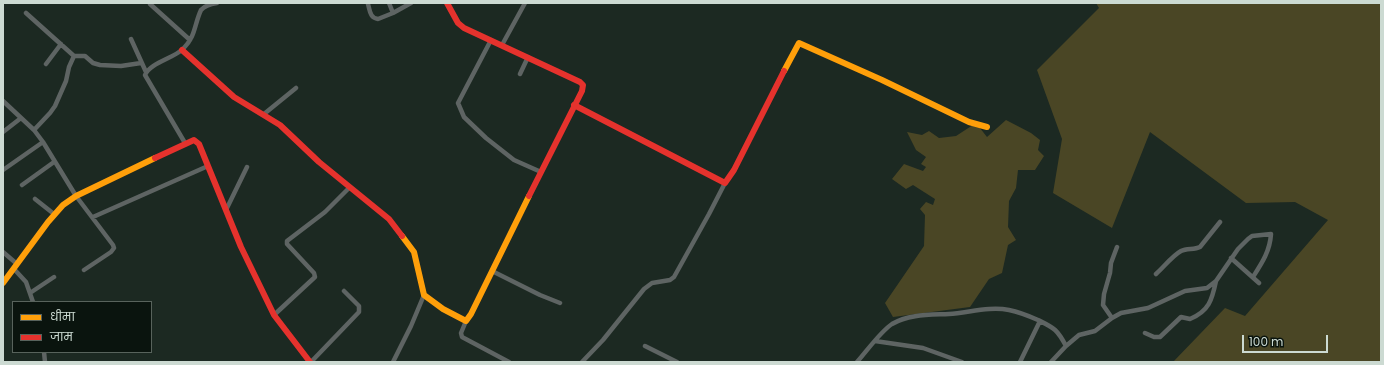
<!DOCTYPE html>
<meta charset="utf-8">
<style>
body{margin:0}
#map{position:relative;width:1384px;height:365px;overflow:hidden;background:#1c2922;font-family:Poppins,"Noto Sans Devanagari",sans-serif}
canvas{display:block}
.frame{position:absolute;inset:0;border:4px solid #ccdad2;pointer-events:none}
.legend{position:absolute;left:12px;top:301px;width:140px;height:52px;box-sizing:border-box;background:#0a140e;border:1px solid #58635c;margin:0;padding:5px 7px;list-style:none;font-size:12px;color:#ccdad2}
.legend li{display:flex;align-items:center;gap:8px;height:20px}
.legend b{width:20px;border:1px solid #58635c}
.scale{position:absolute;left:1242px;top:335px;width:86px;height:18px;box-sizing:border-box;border:2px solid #ccdad2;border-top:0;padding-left:5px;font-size:12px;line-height:14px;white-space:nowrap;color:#ccdad2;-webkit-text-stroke:3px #0a140e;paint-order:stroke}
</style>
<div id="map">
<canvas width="1384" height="365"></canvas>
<div class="frame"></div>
<ul class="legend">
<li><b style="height:5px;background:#ff9f0a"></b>धीमा</li>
<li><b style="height:5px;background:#e5322d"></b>जाम</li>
</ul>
<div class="scale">100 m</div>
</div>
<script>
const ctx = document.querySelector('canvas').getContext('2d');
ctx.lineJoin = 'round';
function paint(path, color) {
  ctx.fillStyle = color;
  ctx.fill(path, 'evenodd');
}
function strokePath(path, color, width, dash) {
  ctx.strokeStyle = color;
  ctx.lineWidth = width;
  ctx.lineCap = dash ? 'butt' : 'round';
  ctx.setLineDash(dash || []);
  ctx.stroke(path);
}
paint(new Path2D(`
 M 1096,3 L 1381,3 L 1381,362 L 1173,362 L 1225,308 L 1245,316 L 1328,220 L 1295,202 L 1246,203 L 1150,132 L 1112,228 L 1053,193 L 1062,139 L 1037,70 L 1099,8 Z
 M 1006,120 L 1031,133 L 1040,140 L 1038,150 L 1044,156 L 1035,170 L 1018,170 L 1016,188 L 1009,201 L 1008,227 L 1016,240 L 1008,245 L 1002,273 L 989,279 L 970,307 L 893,317 L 885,303 L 924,246 L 925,215 L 920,209 L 926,202 L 933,205 L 935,199 L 913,185 L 906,189 L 892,179 L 904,164 L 923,171 L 926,167 L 921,164 L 926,157 L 916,150 L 907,132 L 922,135 L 929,131 L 939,138 L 956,136 L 976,123 L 987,137 Z`), '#4a4625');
strokePath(new Path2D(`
 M 389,3 L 393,13
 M 150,4 L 190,40
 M 368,4 C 370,11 370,18 378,19 L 393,13 L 411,3
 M 26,13 L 74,56 L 85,56 L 93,63 L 100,65 L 121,66 L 141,63
 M 131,39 L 146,72
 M 491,40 L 458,103 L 464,117 L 486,138 L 514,160 L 541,172
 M 502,45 L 525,3
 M 46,64 L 61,44
 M 520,74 L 528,57
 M 3,101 L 34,130 L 43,142 L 76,196 L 113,245 L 114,248 L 111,252 L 84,270
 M 264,114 L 296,88
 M 34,130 L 50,113 L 55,106 L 66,81 L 69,67 L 74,56
 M 3,132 L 21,118
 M 185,143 L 145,75 C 150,63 174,58 183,49 C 196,36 194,25 201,10 C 205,5 211,4 217,3
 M 3,170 L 43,142
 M 22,185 L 54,162
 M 35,199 L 54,214
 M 226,210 L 247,167
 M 93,217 L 208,166
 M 3,252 L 17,264
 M 1231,258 L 1259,283
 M 14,269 L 26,282 L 33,302
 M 492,271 L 540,295 L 560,303
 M 1156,274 C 1164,267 1172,256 1181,251 C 1187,248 1194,250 1200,247 L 1220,222
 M 30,293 L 54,277
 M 274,315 L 315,277 L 314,273 L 287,244 L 287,241 L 325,212 L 350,187
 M 1112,318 L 1103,305 L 1104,294 L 1110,273 L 1111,263 L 1117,247
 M 466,321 L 461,333 L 462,337 L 509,362
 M 1145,333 L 1154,337 L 1160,337 L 1181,317 L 1190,319 C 1209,311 1212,300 1216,281
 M 875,341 L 923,348 L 962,362
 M 645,346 L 677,362
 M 44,352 L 45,362
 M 311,362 L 359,312 L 359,306 L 344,291
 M 393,362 L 411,326 L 424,295
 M 582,362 L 603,340 L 644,289 L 652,283 L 670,280 L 674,277 L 709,214 L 725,183
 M 857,362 C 867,351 880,332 892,324 C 909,314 930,315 949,314 C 968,313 989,306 1009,310 C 1019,312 1029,316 1038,320 C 1054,328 1057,329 1066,346
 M 1020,362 L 1040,321
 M 1051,362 L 1066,346 L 1079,335 L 1095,331 L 1112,318 L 1121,313 L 1148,308 L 1185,291 L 1207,288 L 1216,281 L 1238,249 L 1248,239 L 1252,236 L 1271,234 C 1270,251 1262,263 1253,277`), '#5e6463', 4.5);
strokePath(new Path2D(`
 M 784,71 L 799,43 L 882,80 L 969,122 L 987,127
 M 402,236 L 414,252 L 424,295 L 443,309 L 466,321 L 471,314 L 529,196
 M 3,283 L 48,222 L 63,205 L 76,196 L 155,158`), '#ff9f0a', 6);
strokePath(new Path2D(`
 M 447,3 L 458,23 L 464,28 L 580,82 L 583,85 L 582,91 L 529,196
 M 182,50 L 234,97 L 280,125 L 319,162 L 389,219 L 402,236
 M 574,105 L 725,183 L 734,170 L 784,71
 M 155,158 L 194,140 L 199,144 L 241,247 L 274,315 L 310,362`), '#e5322d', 6);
</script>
